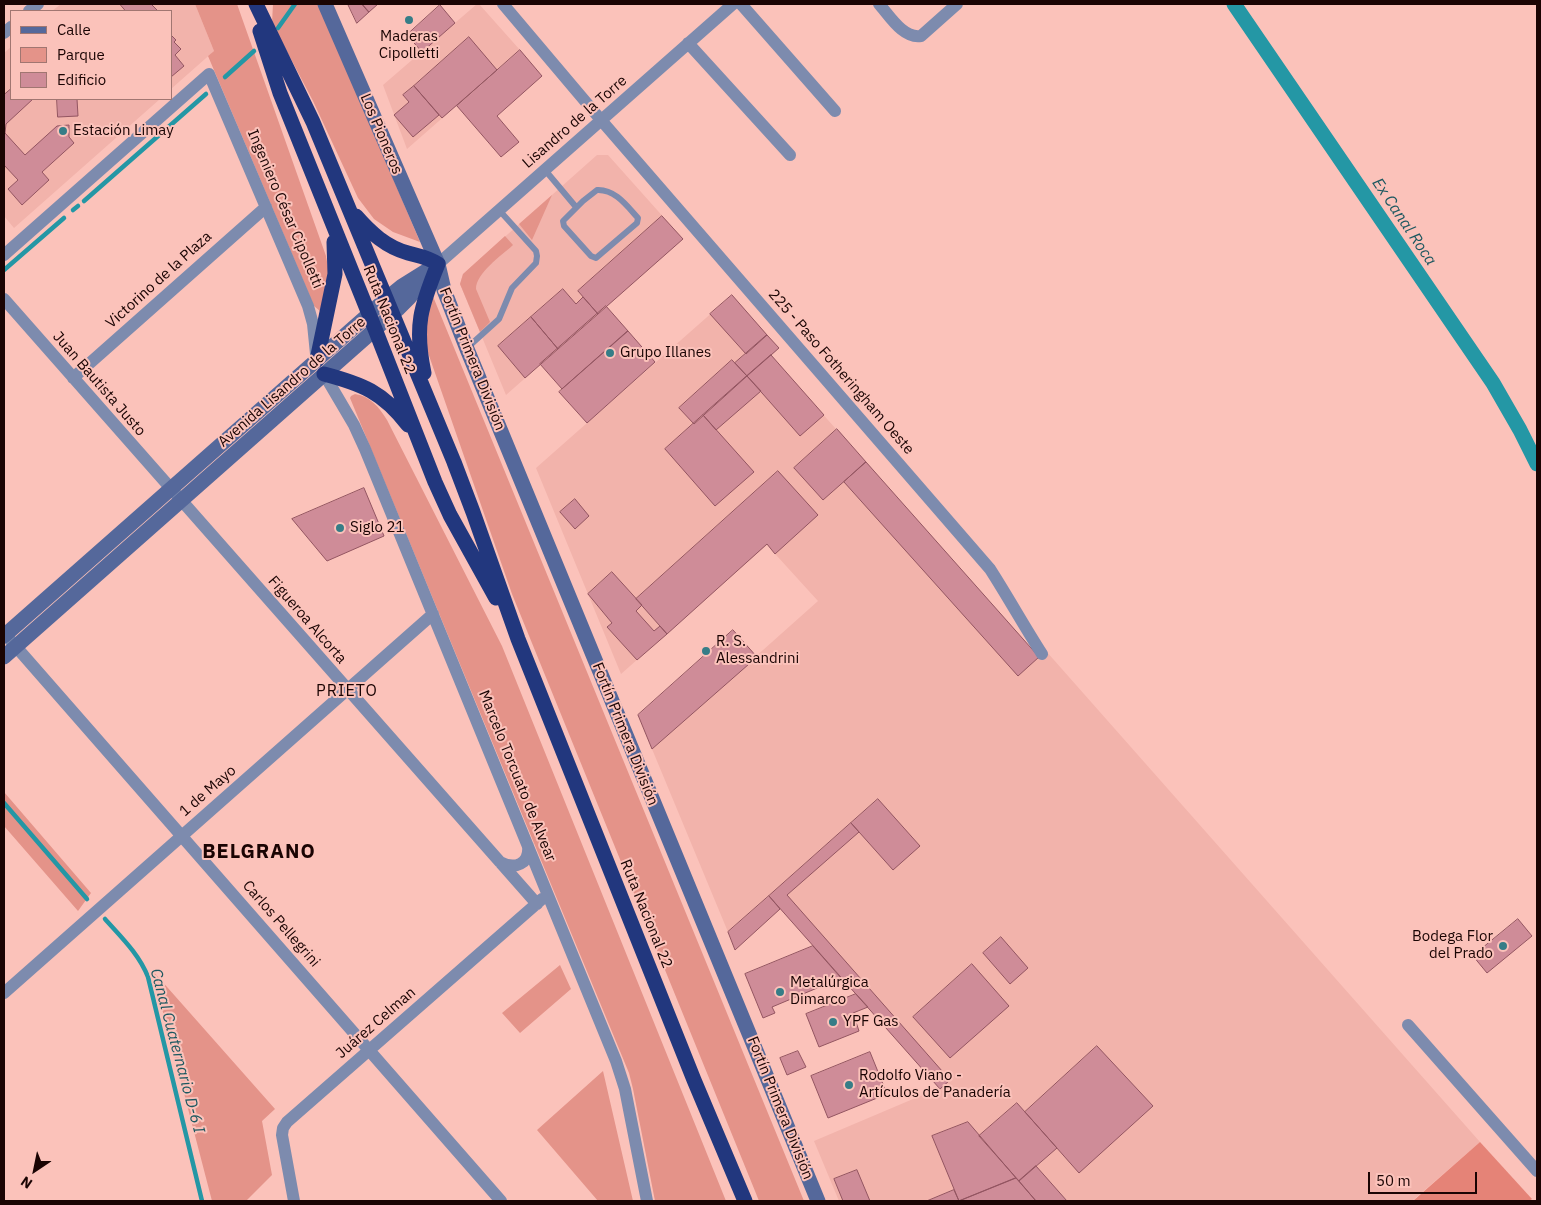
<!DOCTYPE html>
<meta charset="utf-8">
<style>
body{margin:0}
#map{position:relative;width:1541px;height:1205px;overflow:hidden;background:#fbc2ba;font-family:"IBM Plex Sans",sans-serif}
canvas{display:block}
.frame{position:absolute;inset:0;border:5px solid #1a0403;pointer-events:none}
.legend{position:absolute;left:10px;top:10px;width:162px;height:90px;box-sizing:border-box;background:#fbc2ba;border:1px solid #a17671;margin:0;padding:6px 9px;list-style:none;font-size:15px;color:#1a0403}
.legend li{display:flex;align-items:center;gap:10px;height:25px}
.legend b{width:25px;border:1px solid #a17671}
.north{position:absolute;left:10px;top:1145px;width:50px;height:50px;-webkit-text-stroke:4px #fbc2ba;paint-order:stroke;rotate:214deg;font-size:14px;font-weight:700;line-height:20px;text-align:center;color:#1a0403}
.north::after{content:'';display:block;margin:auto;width:18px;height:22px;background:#1a0403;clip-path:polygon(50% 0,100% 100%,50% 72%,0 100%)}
.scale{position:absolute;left:1368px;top:1172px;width:109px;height:22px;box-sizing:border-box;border:2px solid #1a0403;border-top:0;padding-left:6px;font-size:15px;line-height:18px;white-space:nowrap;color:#1a0403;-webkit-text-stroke:4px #fbc2ba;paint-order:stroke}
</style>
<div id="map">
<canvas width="1541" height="1205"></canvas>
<div class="frame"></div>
<ul class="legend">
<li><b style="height:6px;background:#55689b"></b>Calle</li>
<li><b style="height:14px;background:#e49389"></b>Parque</li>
<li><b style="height:14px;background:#cf8c98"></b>Edificio</li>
</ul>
<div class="north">N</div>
<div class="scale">50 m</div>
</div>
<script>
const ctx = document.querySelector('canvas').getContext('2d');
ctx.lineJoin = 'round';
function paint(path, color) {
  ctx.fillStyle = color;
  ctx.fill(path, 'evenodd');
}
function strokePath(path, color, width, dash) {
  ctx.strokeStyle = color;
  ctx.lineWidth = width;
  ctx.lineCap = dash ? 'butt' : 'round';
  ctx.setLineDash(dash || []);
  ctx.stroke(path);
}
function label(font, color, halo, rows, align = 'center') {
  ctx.font = font + ' "IBM Plex Sans",sans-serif';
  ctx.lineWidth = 4;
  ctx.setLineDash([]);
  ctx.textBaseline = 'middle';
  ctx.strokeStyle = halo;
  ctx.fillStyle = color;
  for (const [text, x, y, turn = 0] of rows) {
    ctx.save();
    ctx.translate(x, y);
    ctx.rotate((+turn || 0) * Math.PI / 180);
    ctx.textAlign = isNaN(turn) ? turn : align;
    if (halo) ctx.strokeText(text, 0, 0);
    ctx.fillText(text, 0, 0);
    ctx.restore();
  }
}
paint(new Path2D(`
 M 61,4 L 195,4 L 214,51 L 171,89 L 171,11 L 52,11 Z
 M 477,4 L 479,4 L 520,50 L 407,149 L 383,85 Z
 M 11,47 L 11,99 L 160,99 L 14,228 L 4,216 L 4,53 Z
 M 597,155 L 608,155 L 683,239 L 506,395 L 460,284 L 463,274 Z
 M 732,295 L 779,348 L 771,356 L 1039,657 L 1046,651 L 1480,1142 L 1412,1201 L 839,1201 L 814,1141 L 939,1088 L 769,896 L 728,932 L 652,749 L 818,601 L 767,545 L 621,674 L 536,468 Z`), '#f2b3ab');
paint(new Path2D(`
 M 195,4 L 237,4 L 326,256 L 329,273 L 320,311 L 314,306 L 208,56 L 214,51 Z
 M 273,4 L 319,4 L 420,242 L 393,232 L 374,219 L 358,198 L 313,101 L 272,23 Z
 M 552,195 L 532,240 L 519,224 Z
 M 505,236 L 513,245 C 501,256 476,273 476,289 L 490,322 L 480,332 L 460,284 L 463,274 Z
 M 432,294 L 804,1201 L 759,1201 L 755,1191 L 512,594 L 426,347 L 424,335 Z
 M 355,394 C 370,396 379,407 387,420 L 502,646 L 726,1201 L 655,1201 L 633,1089 L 629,1073 L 350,398 L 351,396 Z
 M 4,792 L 91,893 L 78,911 L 4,826 Z
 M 560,965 L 571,989 L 520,1033 L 502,1013 Z
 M 152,970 L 275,1109 L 262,1121 L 272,1175 L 246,1201 L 212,1201 Z
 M 603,1071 L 633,1201 L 598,1201 L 537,1130 Z`), '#e49389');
paint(new Path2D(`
 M 1480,1142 L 1532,1199 L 1529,1201 L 1413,1201 Z`), '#e58377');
strokePath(new Path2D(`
 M 278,28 L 295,4
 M 225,77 L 254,51
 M 84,201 L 206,94
 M 73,210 L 78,206
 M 4,270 L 64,218
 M 4,803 L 87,899
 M 105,919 C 121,937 139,954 148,977 L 202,1201`), '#2497a5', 4.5);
strokePath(new Path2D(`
 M 1234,4 L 1493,383 L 1520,430 L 1537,464`), '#2497a5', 15);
const building = new Path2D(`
 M 120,4 L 153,4 L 152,5 L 158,11 L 126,11 Z
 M 348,4 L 362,4 L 369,12 L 357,23 Z
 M 362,4 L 378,4 L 369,12 Z
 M 440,5 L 455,23 L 422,52 L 407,35 Z
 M 171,35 L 176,40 L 174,42 L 181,49 L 175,55 L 184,66 L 171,77 Z
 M 469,37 L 497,70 L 442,118 L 414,86 Z
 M 520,50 L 542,76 L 497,116 L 519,142 L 501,157 L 457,106 Z
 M 414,86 L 439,115 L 413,137 L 394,115 L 409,102 L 403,95 Z
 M 11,89 L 11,99 L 33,99 L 6,124 L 5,133 L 25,155 L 57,126 L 69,125 L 69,137 L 74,143 L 42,172 L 49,180 L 22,205 L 8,189 L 18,180 L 4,165 L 4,95 Z
 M 57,99 L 77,99 L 78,116 L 58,117 Z
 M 662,216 L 683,239 L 598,314 L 578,291 Z
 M 563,289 L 576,304 L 583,297 L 598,314 L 558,349 L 531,317 Z
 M 732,295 L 767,335 L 746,354 L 710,314 Z
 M 606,306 L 628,331 L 562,389 L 540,364 Z
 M 531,317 L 558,349 L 525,378 L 498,346 Z
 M 628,331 L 655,362 L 587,423 L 559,392 Z
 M 767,335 L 779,348 L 747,376 L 735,363 Z
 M 771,355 L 824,415 L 800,436 L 747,376 Z
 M 732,360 L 747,376 L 694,424 L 679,408 Z
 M 747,376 L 761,391 L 716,430 L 703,415 Z
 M 703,415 L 754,472 L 715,506 L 665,449 Z
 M 837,429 L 866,462 L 823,500 L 794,468 Z
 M 866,462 L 1039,657 L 1018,676 L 844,482 Z
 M 778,471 L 818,515 L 775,554 L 767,544 L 667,634 L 636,599 Z
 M 364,488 L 384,536 L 327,561 L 292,519 Z
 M 575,499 L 589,516 L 575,529 L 560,512 Z
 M 612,572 L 642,605 L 636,611 L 654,631 L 660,626 L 667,634 L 637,660 L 607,627 L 612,623 L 588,594 Z
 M 733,630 L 757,657 L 652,749 L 638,715 Z
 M 878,799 L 920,846 L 893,870 L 851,823 Z
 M 851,823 L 859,832 L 787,895 L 950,1080 L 940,1089 L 769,896 Z
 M 769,896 L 780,909 L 735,950 L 728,932 Z
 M 1518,919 L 1532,936 L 1487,973 L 1473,956 Z
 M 1001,937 L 1028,968 L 1010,984 L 983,953 Z
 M 813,946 L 841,978 L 772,1007 L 775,1013 L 763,1018 L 745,974 Z
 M 972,964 L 1009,1006 L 950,1058 L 913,1017 Z
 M 856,994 L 868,1007 L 853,1013 L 859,1031 L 819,1047 L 806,1014 Z
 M 1097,1046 L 1153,1106 L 1079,1173 L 1025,1112 Z
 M 798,1051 L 806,1067 L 787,1075 L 780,1058 Z
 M 870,1052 L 887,1094 L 828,1118 L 811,1076 Z
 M 1017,1103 L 1057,1148 L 1019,1181 L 979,1136 Z
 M 968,1122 L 1016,1178 L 959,1201 L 932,1136 Z
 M 1036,1166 L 1067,1201 L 1036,1201 L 1019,1181 Z
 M 857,1170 L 870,1201 L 843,1201 L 834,1179 Z
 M 1016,1178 L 1036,1201 L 959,1201 Z
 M 954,1190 L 959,1201 L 927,1201 Z`);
paint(building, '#cf8c98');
strokePath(building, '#935561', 1);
strokePath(new Path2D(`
 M 545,170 L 576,207
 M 597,190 C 615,189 627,206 638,218 L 637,223 L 596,258 L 591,256 L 564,226 L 563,221 L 583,201 Z
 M 467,348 L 499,319 L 512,288 L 536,263 L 537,256 L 536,251 L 499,210`), '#7d8bae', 6);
strokePath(new Path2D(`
 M 503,4 L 601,120 L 990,569 C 1008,597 1024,626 1042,654
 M 741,4 L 835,111
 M 879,4 C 889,15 903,39 921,36 L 957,4
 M 29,11 L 38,4
 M 4,33 L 11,27
 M 688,43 L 790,155
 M 4,255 L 209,74 L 308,306 L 313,324 L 316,354
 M 438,264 L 733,4
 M 4,299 L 537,904
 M 324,374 L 354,425 L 365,449 L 616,1061 L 625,1089 L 647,1201
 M 73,378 L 266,207
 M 4,633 L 501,1201
 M 500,862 C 515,870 530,864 528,846
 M 4,993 L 433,614
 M 1408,1025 L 1537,1171
 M 294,1201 L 282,1135 L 283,1128 L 287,1122 L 542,899`), '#7d8bae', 12);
strokePath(new Path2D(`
 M 325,4 L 438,264 L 444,290 L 467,349 L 818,1201
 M 4,636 L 386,299 L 402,286 L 426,271
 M 4,657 L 398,309 L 409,298 L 435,267`), '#55689b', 15);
strokePath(new Path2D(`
 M 256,4 L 313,122 L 454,462 L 473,512 L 518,639 L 694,1080 L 745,1201
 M 260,31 L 280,93 L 375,329 L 435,482 L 450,515 L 496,598
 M 356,216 C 371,233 386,247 408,253 C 419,256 428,257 438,264 C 421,306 414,326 424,373
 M 317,360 L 335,274 L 334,242
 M 324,374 C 362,384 383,392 408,425`), '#22377e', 15);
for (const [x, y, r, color] of [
 [409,20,5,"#367d87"],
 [63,131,5,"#367d87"],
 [610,353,5,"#367d87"],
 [340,528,5,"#367d87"],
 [706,651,5,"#367d87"],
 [1503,946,5,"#367d87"],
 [780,992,5,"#367d87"],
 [833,1022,5,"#367d87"],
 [849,1085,5,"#367d87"]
]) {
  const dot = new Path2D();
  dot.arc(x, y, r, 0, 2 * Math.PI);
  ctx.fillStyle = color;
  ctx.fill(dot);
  strokePath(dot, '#fbc2ba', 2);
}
label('15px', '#1a0403', '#fbc2ba', [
 ["Maderas",409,37,"center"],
 ["Cipolletti",409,54,"center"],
 ["Estación Limay",73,131],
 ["Grupo Illanes",620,353],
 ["Siglo 21",350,528],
 ["R. S.",716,642],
 ["Alessandrini",716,659],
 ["Bodega Flor",1493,937,"right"],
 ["del Prado",1493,954,"right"],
 ["Metalúrgica",790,983],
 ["Dimarco",790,1000],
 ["YPF Gas",843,1022],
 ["Rodolfo Viano -",859,1076],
 ["Artículos de Panadería",859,1093]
], 'left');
label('15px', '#1a0403', '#fbc2ba', [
 ["Lisandro de la Torre",575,122,-41],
 ["Los Pioneros",381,134,67],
 ["Ingeniero César Cipolletti",285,209,67],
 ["Victorino de la Plaza",159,280,-42],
 ["Ruta Nacional 22",389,320,68],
 ["Fortín Primera División",472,359,68],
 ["225 - Paso Fotheringham Oeste",841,372,49],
 ["Avenida Lisandro de la Torre",292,382,-41],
 ["Juan Bautista Justo",99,384,49],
 ["Figueroa Alcorta",307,620,49],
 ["Fortín Primera División",625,734,68],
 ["Marcelo Torcuato de Alvear",517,776,68],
 ["1 de Mayo",208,791,-41],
 ["Ruta Nacional 22",646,914,68],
 ["Carlos Pellegrini",281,924,49],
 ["Juárez Celman",376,1023,-41],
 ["Fortín Primera División",780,1108,68]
]);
label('italic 16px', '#1d5860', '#fbc2ba', [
 ["Ex Canal Roca",1404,222,56],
 ["Canal Cuaternario D-6 I",177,1051,75]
]);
ctx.letterSpacing = '1px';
label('16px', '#1a0403', '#fbc2ba', [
 ["PRIETO",347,691]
]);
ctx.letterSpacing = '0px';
ctx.letterSpacing = '1px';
label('bold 20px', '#1a0403', '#fbc2ba', [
 ["BELGRANO",259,852]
]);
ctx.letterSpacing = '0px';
</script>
